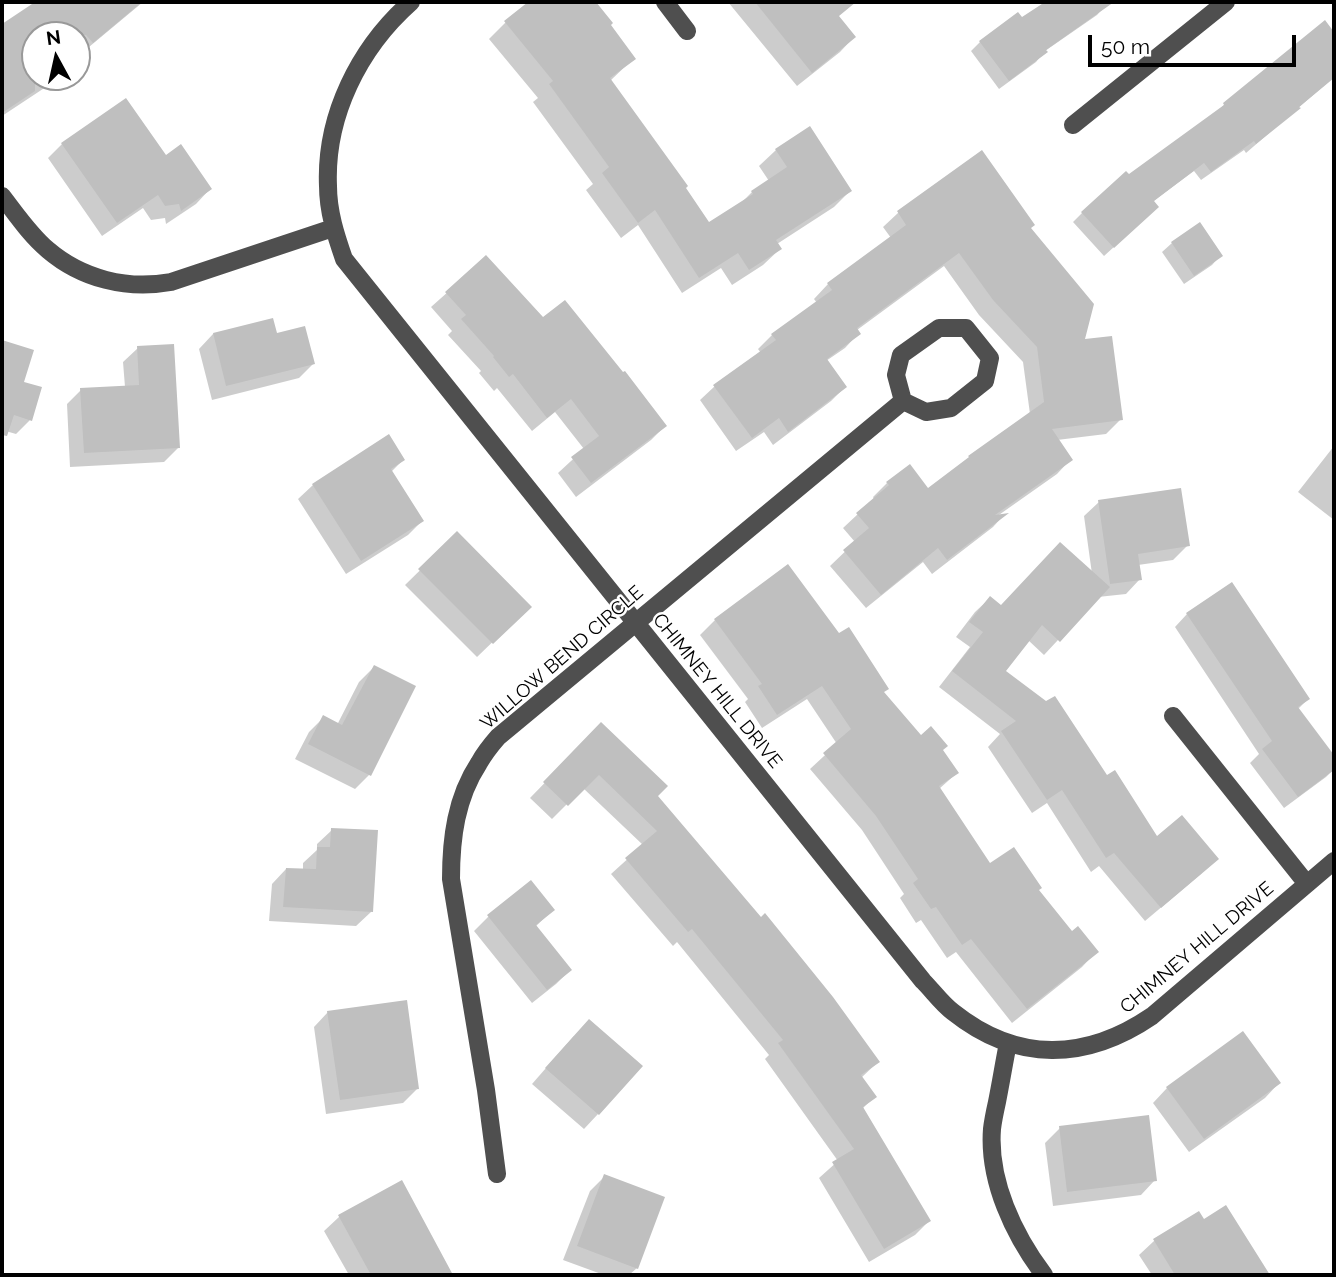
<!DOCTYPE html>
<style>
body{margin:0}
#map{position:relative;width:1336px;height:1277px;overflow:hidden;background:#fff;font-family:Raleway,sans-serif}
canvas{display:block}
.frame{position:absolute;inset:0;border:4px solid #000;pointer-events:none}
.north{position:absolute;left:21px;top:21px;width:70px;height:70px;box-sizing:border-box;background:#fff;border:2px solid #999;border-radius:50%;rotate:352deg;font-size:19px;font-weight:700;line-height:28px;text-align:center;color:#000}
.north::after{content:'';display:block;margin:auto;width:24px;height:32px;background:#000;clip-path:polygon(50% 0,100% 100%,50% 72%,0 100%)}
.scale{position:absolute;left:1088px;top:35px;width:208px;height:32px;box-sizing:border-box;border:4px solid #000;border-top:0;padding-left:9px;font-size:21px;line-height:24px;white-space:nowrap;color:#000;-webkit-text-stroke:5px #fff;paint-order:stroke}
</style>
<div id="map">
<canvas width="1336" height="1277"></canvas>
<div class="frame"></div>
<div class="north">N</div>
<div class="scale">50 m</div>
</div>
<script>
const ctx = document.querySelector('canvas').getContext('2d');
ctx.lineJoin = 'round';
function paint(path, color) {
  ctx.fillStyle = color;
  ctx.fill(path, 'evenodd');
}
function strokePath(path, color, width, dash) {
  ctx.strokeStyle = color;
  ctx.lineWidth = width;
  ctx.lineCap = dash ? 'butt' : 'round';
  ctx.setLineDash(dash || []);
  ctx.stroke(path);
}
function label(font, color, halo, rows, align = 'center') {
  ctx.font = font + ' Raleway,sans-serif';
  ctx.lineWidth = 5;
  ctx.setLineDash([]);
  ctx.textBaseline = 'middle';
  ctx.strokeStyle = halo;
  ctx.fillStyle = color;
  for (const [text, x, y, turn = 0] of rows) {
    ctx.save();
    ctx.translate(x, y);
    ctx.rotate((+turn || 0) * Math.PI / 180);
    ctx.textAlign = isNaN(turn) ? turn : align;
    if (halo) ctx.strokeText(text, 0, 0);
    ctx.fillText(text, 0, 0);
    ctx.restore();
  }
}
paint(new Path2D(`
 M 38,2 L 143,2 L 77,57 L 77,35 L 35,35 L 35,77 L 61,77 L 2,116 L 2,26 Z
 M 531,2 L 594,2 L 611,23 L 609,25 L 633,59 L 610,81 L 708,224 L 740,204 L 752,192 L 769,181 L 759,166 L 776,150 L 810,128 L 850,191 L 834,207 L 777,244 L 780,249 L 763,265 L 732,285 L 721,268 L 682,293 L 638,225 L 621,238 L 586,190 L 593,184 L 533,102 L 538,98 L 489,39 L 506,22 Z
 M 728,2 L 841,2 L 846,8 L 837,17 L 854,37 L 840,52 L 797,86 Z
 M 1048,2 L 1104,2 L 1106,5 L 1097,15 L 1045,51 L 1036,62 L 999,89 L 971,51 L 980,42 L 1022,20 Z
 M 1325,23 L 1334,34 L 1334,77 L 1246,153 L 1244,150 L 1201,180 L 1194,171 L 1152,202 L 1148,216 L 1104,256 L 1073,222 L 1082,213 L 1129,176 L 1214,115 L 1224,105 Z
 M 62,144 L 165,157 L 210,189 L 196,204 L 166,224 L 165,218 L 151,220 L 143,208 L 102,236 L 48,158 Z
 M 981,153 L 1029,228 L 1121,419 L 1106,434 L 1057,440 L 1071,459 L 1057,474 L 996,517 L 1004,515 L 993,527 L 932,574 L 923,562 L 866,608 L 830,566 L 855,542 L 843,528 L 874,499 L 873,497 L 887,483 L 928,490 L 1030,414 L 1023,362 L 979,315 L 944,266 L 857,330 L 859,333 L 845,348 L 826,361 L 845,387 L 831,401 L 773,445 L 764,432 L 736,451 L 700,400 L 715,386 L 761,353 L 758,349 L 772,335 L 817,303 L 814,299 L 828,284 L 891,238 L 883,227 L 898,213 Z
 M 1172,243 L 1221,255 L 1212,265 L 1184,284 L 1162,252 Z
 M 486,258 L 542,320 L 665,426 L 651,440 L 576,497 L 558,473 L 584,449 L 555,412 L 532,431 L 497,388 L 494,391 L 479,373 L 481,371 L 448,335 L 452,331 L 431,307 Z
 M 213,334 L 276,335 L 313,364 L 299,378 L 212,400 L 199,349 Z
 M 2,341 L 32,351 L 22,383 L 30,420 L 16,434 L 2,430 Z
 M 138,348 L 179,447 L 164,462 L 70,467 L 67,404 L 81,390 L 125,387 L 123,362 Z
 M 1334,446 L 1334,520 L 1298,492 Z
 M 403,460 L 391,472 L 422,521 L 408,535 L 346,574 L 298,499 L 313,485 Z
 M 1099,502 L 1188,545 L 1173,560 L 1138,565 L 1140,579 L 1126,594 L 1098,597 L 1044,655 L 1028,640 L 1004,671 L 1107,777 L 1157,838 L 1202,873 L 1145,921 L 1099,866 L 1091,872 L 1047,803 L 1032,813 L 988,747 L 1000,734 L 939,687 L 970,647 L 956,637 L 975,612 L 990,598 L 1001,607 L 1092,574 L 1084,516 Z
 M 457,534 L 529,607 L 477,657 L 405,585 Z
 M 787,567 L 883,693 L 921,737 L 941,750 L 957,773 L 939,789 L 990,866 L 1037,890 L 1072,933 L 1096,952 L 1082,967 L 1012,1023 L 956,952 L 947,958 L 921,920 L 916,923 L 900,898 L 904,894 L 862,830 L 810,769 L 837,744 L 807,699 L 762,728 L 745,702 L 748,699 L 700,635 L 715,620 Z
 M 1187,614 L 1308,699 L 1298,709 L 1334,758 L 1334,769 L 1326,777 L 1284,808 L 1250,763 L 1259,754 L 1175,627 Z
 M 374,667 L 369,775 L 355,789 L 295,759 L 309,732 L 323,718 L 337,725 L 359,682 Z
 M 601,725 L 656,796 L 878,1062 L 861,1078 L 874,1097 L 862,1109 L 929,1221 L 915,1235 L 869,1262 L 819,1178 L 838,1161 L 765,1059 L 769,1055 L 677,942 L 673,946 L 611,874 L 643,845 L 583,788 L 552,819 L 530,798 Z
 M 332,830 L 371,912 L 356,926 L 269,921 L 272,884 L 286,869 L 303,870 L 303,863 L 317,850 L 317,844 Z
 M 531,883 L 553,910 L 535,927 L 570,970 L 556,984 L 532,1003 L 474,931 L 488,917 Z
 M 328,1012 L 417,1089 L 403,1103 L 326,1114 L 314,1027 Z
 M 574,1036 L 598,1114 L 584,1129 L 532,1084 Z
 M 1279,1083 L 1265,1098 L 1189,1152 L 1153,1103 L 1167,1088 Z
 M 1060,1128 L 1155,1180 L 1141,1195 L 1053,1206 L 1045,1143 Z
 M 604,1177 L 637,1268 L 629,1275 L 604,1275 L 563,1260 L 590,1191 Z
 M 401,1183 L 451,1275 L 349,1275 L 324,1231 L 339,1217 Z
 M 1198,1213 L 1203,1221 L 1266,1273 L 1264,1275 L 1152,1275 L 1139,1255 L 1154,1241 Z`), '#0003');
paint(new Path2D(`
 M 35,2 L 142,2 L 93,43 L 86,35 L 35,35 L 35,91 L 2,113 L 2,24 Z
 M 528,2 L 596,2 L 613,23 L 611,25 L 636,59 L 610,78 L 688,186 L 686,188 L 709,222 L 753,194 L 751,191 L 787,167 L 775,149 L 810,126 L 852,191 L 776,240 L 782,249 L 749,270 L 738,253 L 699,278 L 655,210 L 638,223 L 602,173 L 609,167 L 549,84 L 553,81 L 504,21 Z
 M 755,2 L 856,2 L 839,16 L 856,37 L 812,73 Z
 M 1045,2 L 1114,2 L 1046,50 L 1048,52 L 1009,81 L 979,41 L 1018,12 L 1022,17 Z
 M 1325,20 L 1334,32 L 1334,78 L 1299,107 L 1301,108 L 1256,144 L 1254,141 L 1211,172 L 1204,163 L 1154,201 L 1159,207 L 1114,248 L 1081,212 L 1126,171 L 1129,174 L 1224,105 L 1223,103 Z
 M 126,98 L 166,155 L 181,144 L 212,189 L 181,211 L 179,204 L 165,206 L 158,195 L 117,223 L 61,143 Z
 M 982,150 L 1035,225 L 1031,228 L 1094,304 L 1085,339 L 1112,336 L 1123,420 L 1052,429 L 1073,460 L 995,515 L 1009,513 L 947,560 L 938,548 L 881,595 L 843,550 L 869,528 L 856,513 L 889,485 L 886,482 L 910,464 L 928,488 L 969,457 L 968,456 L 1044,402 L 1037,347 L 993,300 L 959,253 L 857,328 L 861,334 L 827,359 L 847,387 L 788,432 L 779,418 L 752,438 L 713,385 L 776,340 L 771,334 L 832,290 L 827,283 L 906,225 L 897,211 Z
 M 1200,222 L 1223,256 L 1194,276 L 1171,242 Z
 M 486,255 L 543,317 L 565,300 L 623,372 L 625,371 L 667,426 L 591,483 L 571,457 L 599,436 L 571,399 L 547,418 L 513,374 L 509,377 L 493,357 L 494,356 L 461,319 L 466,315 L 445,292 Z
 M 273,318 L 277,333 L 305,326 L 315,364 L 226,386 L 213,333 Z
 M 2,340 L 34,350 L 24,382 L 42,387 L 32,421 L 14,415 L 7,436 L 2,435 Z
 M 174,344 L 180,448 L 84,453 L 80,388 L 139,385 L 137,346 Z
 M 389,434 L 405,460 L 391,469 L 424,521 L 361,561 L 312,484 Z
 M 1181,488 L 1190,546 L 1138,554 L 1142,580 L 1110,584 L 1098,500 Z
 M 457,531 L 532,607 L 493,644 L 418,569 Z
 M 1060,542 L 1110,587 L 1060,642 L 1042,625 L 1006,671 L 1046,701 L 1055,696 L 1107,775 L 1115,770 L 1157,836 L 1182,815 L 1219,859 L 1161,908 L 1114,853 L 1106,858 L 1062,790 L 1047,800 L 1001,731 L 1016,721 L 952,671 L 983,632 L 969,622 L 990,596 L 1001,605 Z
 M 788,564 L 839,633 L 849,627 L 889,689 L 884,692 L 921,735 L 931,726 L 948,746 L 943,750 L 959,773 L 939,786 L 990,863 L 1014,847 L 1042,888 L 1039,890 L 1072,931 L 1078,926 L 1099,952 L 1027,1009 L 971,939 L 962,945 L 936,907 L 931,909 L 913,883 L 918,879 L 876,816 L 823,753 L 851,729 L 822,686 L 777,715 L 758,686 L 762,684 L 714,619 Z
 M 1232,582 L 1310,699 L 1298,707 L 1334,755 L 1334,770 L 1298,797 L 1262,749 L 1272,741 L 1186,613 Z
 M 374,665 L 416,686 L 371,776 L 308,744 L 323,715 L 342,725 Z
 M 601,722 L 668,786 L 658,796 L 761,917 L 765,913 L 833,997 L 880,1062 L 861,1075 L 877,1097 L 863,1107 L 931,1221 L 884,1249 L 832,1162 L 854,1149 L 778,1043 L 783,1040 L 692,929 L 688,932 L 625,858 L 657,831 L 599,775 L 568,806 L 543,782 Z
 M 331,828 L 378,830 L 373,912 L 283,907 L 286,868 L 316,869 L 317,847 L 330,847 Z
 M 531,880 L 555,910 L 536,925 L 572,970 L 547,990 L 487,915 Z
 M 407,1000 L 419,1089 L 340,1100 L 327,1011 Z
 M 589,1019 L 643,1066 L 599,1115 L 545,1068 Z
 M 1243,1031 L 1281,1083 L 1204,1139 L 1166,1087 Z
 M 1149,1115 L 1157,1181 L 1067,1192 L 1059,1126 Z
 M 604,1174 L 665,1197 L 638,1269 L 577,1246 Z
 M 402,1180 L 453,1275 L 371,1275 L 338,1215 Z
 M 1226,1205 L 1270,1275 L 1175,1275 L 1153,1239 L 1199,1211 L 1204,1219 Z`), '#bfbfbf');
strokePath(new Path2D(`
 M 411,2 C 359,48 325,116 328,186 C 328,212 336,236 344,259 L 923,981 C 933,991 942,1004 953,1012 C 1017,1063 1086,1061 1152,1016 L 1334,861
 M 665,2 L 687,31
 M 1073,125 L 1226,2
 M 2,196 C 16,214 30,235 48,250 C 82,279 127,290 171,282 L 333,228
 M 939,328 L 966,328 L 990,358 L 985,381 L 951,408 L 926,412 L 903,401 L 896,375 L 901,355 Z
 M 1173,716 L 1307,884
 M 1008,1043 C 1004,1063 1001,1082 997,1102 C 995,1111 993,1120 992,1129 C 988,1181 1014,1235 1044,1275
 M 497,1174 L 486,1090 L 451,879 C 451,838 456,798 479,763 C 484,754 491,745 498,737 L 903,401`), '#4f4f4f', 18);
label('19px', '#000', '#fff', [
 ["WILLOW BEND CIRCLE",562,658,-41],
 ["CHIMNEY HILL DRIVE",717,691,51],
 ["CHIMNEY HILL DRIVE",1197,948,-40]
]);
</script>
